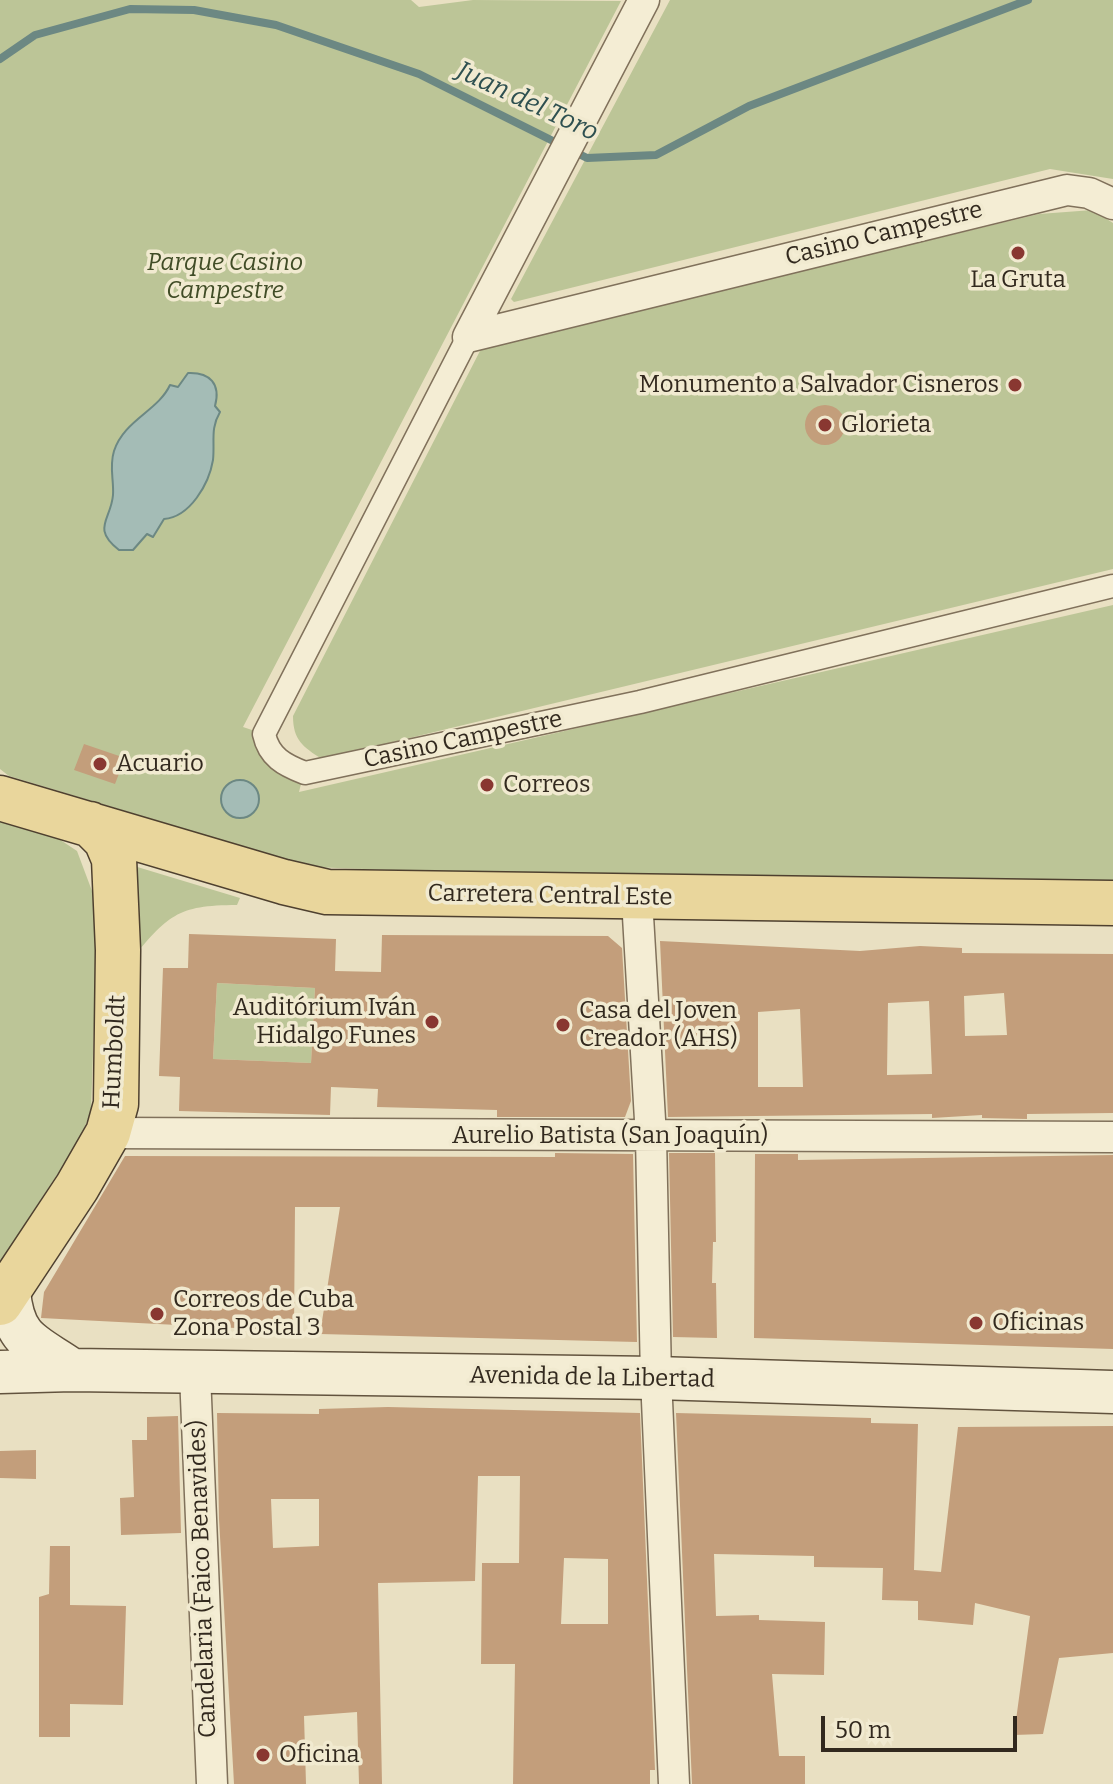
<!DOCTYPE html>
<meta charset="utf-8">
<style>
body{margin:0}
#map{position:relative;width:1113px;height:1784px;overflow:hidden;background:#e9e0c2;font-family:Bitter,serif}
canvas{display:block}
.scale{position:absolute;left:821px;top:1716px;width:196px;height:36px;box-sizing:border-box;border:4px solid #32291e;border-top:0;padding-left:10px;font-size:24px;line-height:28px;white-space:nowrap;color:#32291e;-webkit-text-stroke:6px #f1ead0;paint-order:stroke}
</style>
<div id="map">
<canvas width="1113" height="1784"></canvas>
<div class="scale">50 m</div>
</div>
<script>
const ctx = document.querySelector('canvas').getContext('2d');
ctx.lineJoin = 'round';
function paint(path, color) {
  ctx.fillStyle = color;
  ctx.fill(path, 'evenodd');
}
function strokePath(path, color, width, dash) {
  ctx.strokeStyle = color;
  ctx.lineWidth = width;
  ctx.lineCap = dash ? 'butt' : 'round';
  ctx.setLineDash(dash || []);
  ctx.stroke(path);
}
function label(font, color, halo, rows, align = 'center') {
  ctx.font = font + ' Bitter,serif';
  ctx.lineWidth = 7;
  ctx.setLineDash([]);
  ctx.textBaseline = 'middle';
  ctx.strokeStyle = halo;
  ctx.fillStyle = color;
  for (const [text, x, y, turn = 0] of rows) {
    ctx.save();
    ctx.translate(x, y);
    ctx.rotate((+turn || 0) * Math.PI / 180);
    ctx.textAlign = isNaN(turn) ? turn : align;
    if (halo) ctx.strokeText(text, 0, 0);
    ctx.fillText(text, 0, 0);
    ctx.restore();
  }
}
paint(new Path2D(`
 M 0,0 L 411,0 L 419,7 L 473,0 L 621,1 L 243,727 L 264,734 L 304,772 L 299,792 L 1113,605 L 1113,882 L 685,881 L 311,867 L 9,776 L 0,769 Z
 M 670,0 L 1113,0 L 1113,179 L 1050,169 L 514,302 L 511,299 Z
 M 1093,210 L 1113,223 L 1113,569 L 322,759 C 303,747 293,740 293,716 L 482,347 L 1039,214 Z
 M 0,819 L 47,831 L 77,851 L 95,899 L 97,937 L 91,1111 L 79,1141 L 0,1262 Z
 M 134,866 L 240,898 L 237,905 C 176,905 168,916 130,961 Z
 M 217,983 L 315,988 L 311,1063 L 213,1059 Z`), '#bcc597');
const water = new Path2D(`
 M 188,373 C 210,372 221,384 215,406 L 220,412 C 210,429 215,441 213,460 C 209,484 190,517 164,519 L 153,537 L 147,534 L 133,550 L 119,550 C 91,528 111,520 113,495 C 114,479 109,467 114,451 C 124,420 158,411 170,385 L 178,387 Z
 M221 799a19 19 0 1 1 38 0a19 19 0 1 1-38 0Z`);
paint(water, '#a4bcb6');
strokePath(water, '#6c8883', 2);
strokePath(new Path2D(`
 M 0,59 L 35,35 L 130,9 L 194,10 L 276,25 L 419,74 L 587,158 L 656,155 L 749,106 L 1028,0`), '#6c8883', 8);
paint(new Path2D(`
 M805 425a20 20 0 1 1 40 0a20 20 0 1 1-40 0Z
 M 84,744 L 125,758 L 115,784 L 74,770 Z
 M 189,934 L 336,939 L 335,971 L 381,972 L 382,935 L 608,936 L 622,948 L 631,1101 L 625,1117 L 497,1117 L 497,1110 L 377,1107 L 378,1089 L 331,1087 L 330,1115 L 179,1111 L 180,1077 L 159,1076 L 163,968 L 188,968 ZM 217,983 L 315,988 L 311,1063 L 213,1059 Z
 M 660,941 L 860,951 L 920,946 L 962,948 L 962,953 L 1113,954 L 1113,1113 L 1027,1114 L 1027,1119 L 982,1118 L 982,1115 L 932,1118 L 932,1114 L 668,1117 ZM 1004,993 L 1007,1035 L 965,1036 L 964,996 ZM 929,1001 L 932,1074 L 887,1075 L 888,1003 ZM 800,1009 L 803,1087 L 758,1087 L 758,1012 Z
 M 555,1153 L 633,1154 L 637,1342 L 320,1334 L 340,1207 L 295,1207 L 294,1331 L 41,1318 L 44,1292 L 125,1156 L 555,1157 Z
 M 669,1153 L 715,1153 L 716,1242 L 713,1242 L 712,1283 L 716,1283 L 717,1338 L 673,1337 Z
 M 755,1154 L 798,1154 L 798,1160 L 1113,1155 L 1113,1349 L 754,1338 Z
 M 388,1407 L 640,1413 L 655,1770 L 650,1770 L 650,1784 L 513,1784 L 515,1664 L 481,1664 L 482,1563 L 519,1563 L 520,1476 L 478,1476 L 475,1581 L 378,1583 L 382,1784 L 359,1784 L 357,1712 L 304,1716 L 306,1784 L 234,1784 L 219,1519 L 217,1413 L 319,1414 L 319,1409 ZM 271,1499 L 319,1499 L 319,1546 L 273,1548 ZM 564,1558 L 608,1559 L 608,1624 L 561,1624 Z
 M 676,1413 L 871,1418 L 871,1423 L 918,1424 L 914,1570 L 941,1572 L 958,1427 L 1113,1426 L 1113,1653 L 1059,1658 L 1043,1734 L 1014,1735 L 1030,1616 L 975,1603 L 973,1625 L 918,1620 L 918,1601 L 882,1600 L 883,1568 L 814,1567 L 814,1556 L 714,1554 L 716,1616 L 759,1615 L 759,1620 L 825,1622 L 824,1675 L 772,1674 L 779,1756 L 805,1756 L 805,1784 L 692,1784 Z
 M 178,1416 L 181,1533 L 121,1535 L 120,1498 L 134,1497 L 132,1440 L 147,1440 L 147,1417 Z
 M 36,1450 L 36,1479 L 0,1478 L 0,1451 Z
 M 50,1546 L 70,1546 L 70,1605 L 126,1606 L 123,1705 L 70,1704 L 70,1737 L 39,1737 L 39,1597 L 49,1594 Z`), '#c39e7b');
const pedestrian = new Path2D(`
 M 468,337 L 264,734 C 269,757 284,765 305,773 L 640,702 L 1113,586`);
const minor = new Path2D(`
 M 468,337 L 1067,190 L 1089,193 L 1113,204
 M 468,337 L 644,0
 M 637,899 L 651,1137 L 656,1378 L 674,1784
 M 108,1133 L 1113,1137
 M 195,1374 L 212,1784`);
const secondary = new Path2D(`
 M 9,1292 C 14,1342 33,1343 72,1370
 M 0,1372 L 72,1370 L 656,1378 L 1113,1392`);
const primary = new Path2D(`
 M 0,798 L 284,882 L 327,892 L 1113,903
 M 0,1303 L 77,1187 L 108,1133 L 116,1104 L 118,950 L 114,859 L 106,840 L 90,824`);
strokePath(pedestrian, '#80715b', 25);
strokePath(minor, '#80715b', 33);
strokePath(secondary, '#62533e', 45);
strokePath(primary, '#4e402f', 47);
strokePath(pedestrian, '#f4edd4', 22);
strokePath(minor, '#f4edd4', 30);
strokePath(secondary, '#f4edd4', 42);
strokePath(primary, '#e9d69c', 44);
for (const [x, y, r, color] of [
 [1018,253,8,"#893731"],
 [1015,385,8,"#893731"],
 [825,425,8,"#893731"],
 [100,764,8,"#893731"],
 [487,785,8,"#893731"],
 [432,1022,8,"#893731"],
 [563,1025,8,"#893731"],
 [157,1314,8,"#893731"],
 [976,1323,8,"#893731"],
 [263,1755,8,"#893731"]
]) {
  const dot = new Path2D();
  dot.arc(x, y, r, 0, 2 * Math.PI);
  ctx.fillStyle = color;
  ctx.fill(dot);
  strokePath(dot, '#f1ead0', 3);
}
label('24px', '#32291e', '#f1ead0', [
 ["Casino Campestre",884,234,-14],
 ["Casino Campestre",463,740,-12],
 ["Carretera Central Este",550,896,1],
 ["Humboldt",115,1052,-87],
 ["Aurelio Batista (San Joaquín)",610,1136],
 ["Avenida de la Libertad",592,1378,1],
 ["Candelaria (Faico Benavides)",203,1579,-92]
]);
label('italic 24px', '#404c26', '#f1ead0', [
 ["Parque Casino",225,263],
 ["Campestre",225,291]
]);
label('24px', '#32291e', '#f1ead0', [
 ["La Gruta",1018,280,"center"],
 ["Monumento a Salvador Cisneros",999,385,"right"],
 ["Glorieta",841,425],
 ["Acuario",116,764],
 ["Correos",503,785],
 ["Auditórium Iván",416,1008,"right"],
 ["Hidalgo Funes",416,1036,"right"],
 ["Casa del Joven",579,1011],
 ["Creador (AHS)",579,1039],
 ["Correos de Cuba",173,1300],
 ["Zona Postal 3",173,1328],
 ["Oficinas",992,1323],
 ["Oficina",279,1755]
], 'left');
label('italic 26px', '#2e5050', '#f1ead0', [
 ["Juan del Toro",527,102,25]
]);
</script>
